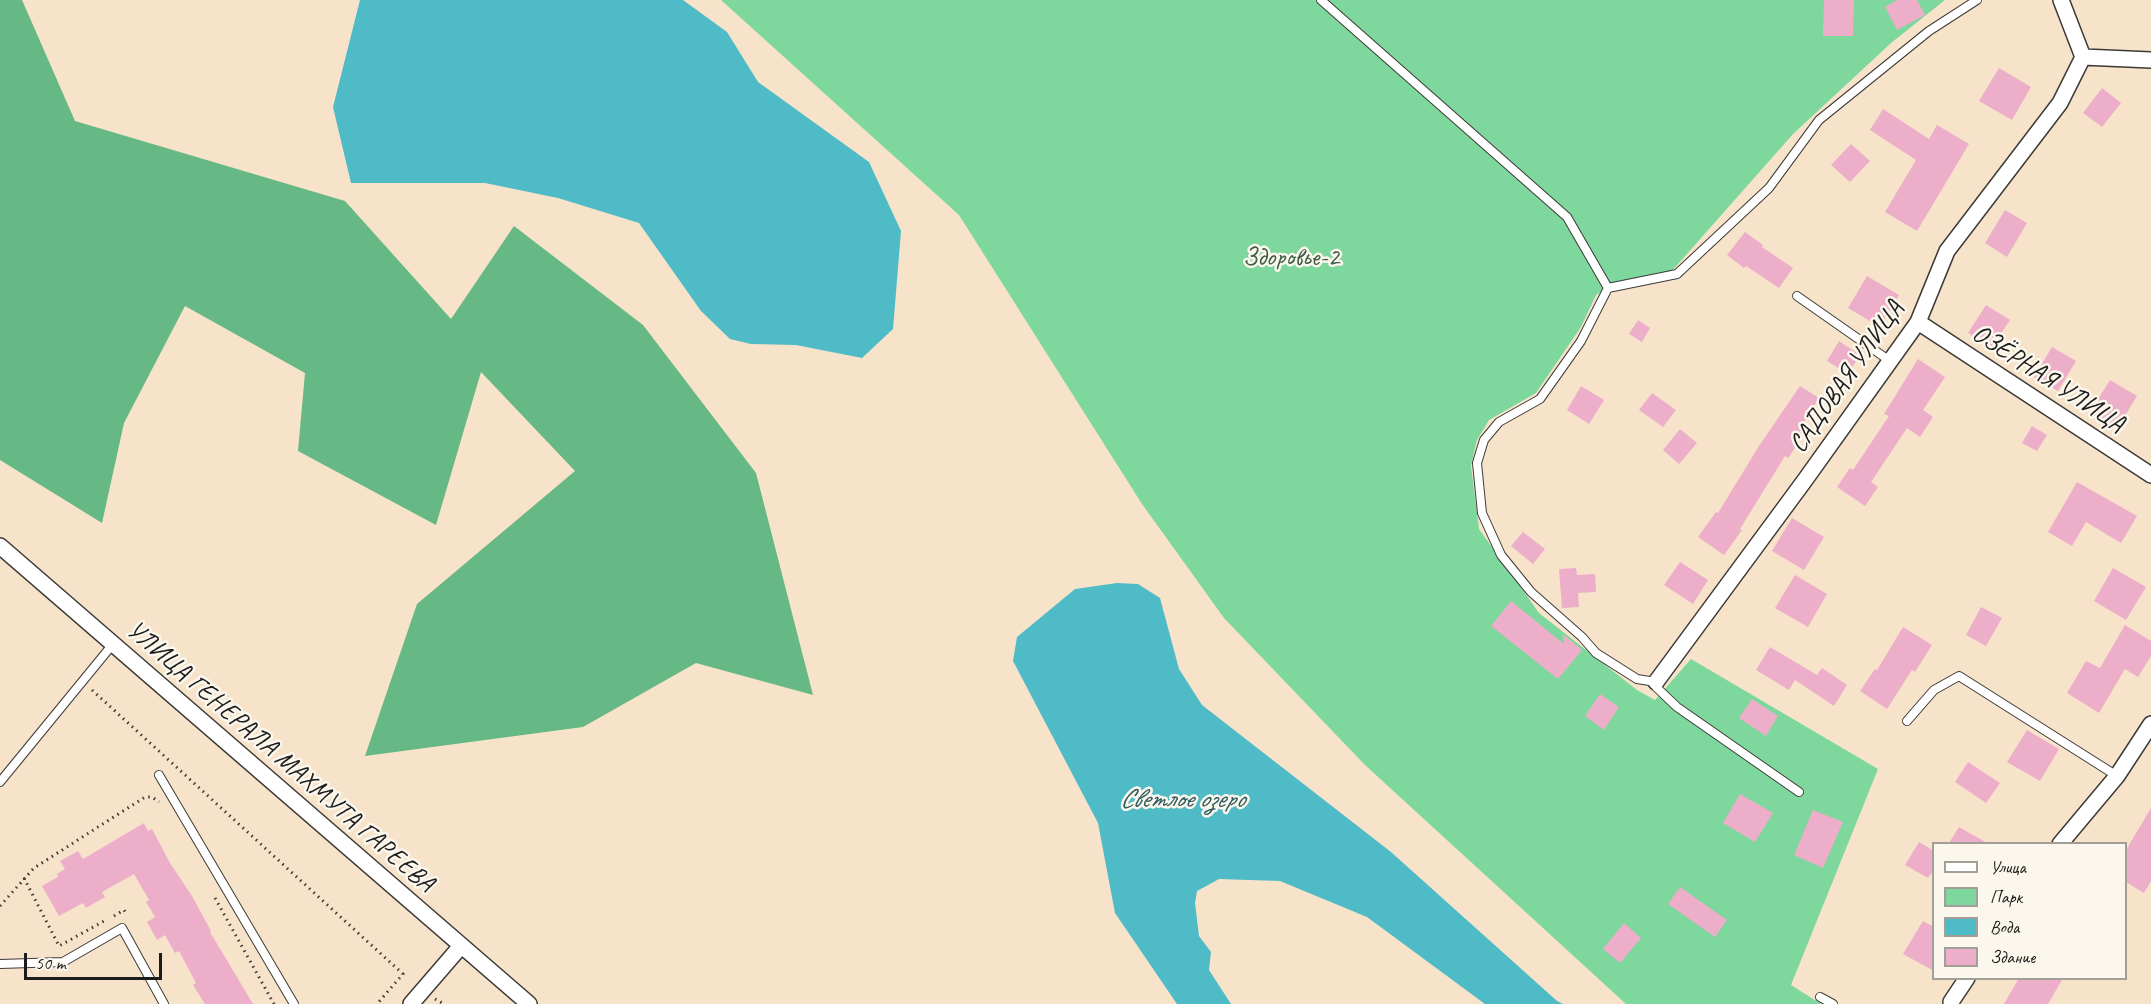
<!DOCTYPE html>
<meta charset="utf-8">
<style>
body{margin:0}
#map{position:relative;width:2151px;height:1004px;overflow:hidden;background:#f6e3ca;font-family:Caveat,sans-serif}
canvas{display:block}
.legend{position:absolute;left:1932px;top:842px;width:195px;height:138px;box-sizing:border-box;background:#fbf7ec;border:2px solid #a29f99;margin:0;padding:8px 10px;list-style:none;font-size:18px;color:#1c1c1c}
.legend li{display:flex;align-items:center;gap:12px;height:30px}
.legend b{width:30px;border:2px solid #a29f99}
.scale{position:absolute;left:24px;top:953px;width:138px;height:27px;box-sizing:border-box;border:3px solid #1c1c1c;border-top:0;padding-left:8px;font-size:18px;line-height:21px;white-space:nowrap;color:#1c1c1c;-webkit-text-stroke:4px #fbf7ec;paint-order:stroke}
</style>
<div id="map">
<canvas width="2151" height="1004"></canvas>
<ul class="legend">
<li><b style="height:8px;background:#fff"></b>Улица</li>
<li><b style="height:16px;background:#7ed79d"></b>Парк</li>
<li><b style="height:16px;background:#4ebbc7"></b>Вода</li>
<li><b style="height:16px;background:#edaeca"></b>Здание</li>
</ul>
<div class="scale">50 m</div>
</div>
<script>
const ctx = document.querySelector('canvas').getContext('2d');
ctx.lineJoin = 'round';
function paint(path, color) {
  ctx.fillStyle = color;
  ctx.fill(path, 'evenodd');
}
function strokePath(path, color, width, dash) {
  ctx.strokeStyle = color;
  ctx.lineWidth = width;
  ctx.lineCap = dash ? 'butt' : 'round';
  ctx.setLineDash(dash || []);
  ctx.stroke(path);
}
function label(font, color, halo, rows, align = 'center') {
  ctx.font = font + ' Caveat,sans-serif';
  ctx.lineWidth = 5;
  ctx.setLineDash([]);
  ctx.textBaseline = 'middle';
  ctx.strokeStyle = halo;
  ctx.fillStyle = color;
  for (const [text, x, y, turn = 0] of rows) {
    ctx.save();
    ctx.translate(x, y);
    ctx.rotate((+turn || 0) * Math.PI / 180);
    ctx.textAlign = isNaN(turn) ? turn : align;
    if (halo) ctx.strokeText(text, 0, 0);
    ctx.fillText(text, 0, 0);
    ctx.restore();
  }
}
paint(new Path2D(`
 M 721,0 L 1945,0 L 1891,43 L 1793,134 L 1671,272 L 1616,282 L 1596,295 L 1581,327 L 1536,393 L 1489,420 L 1477,440 L 1471,466 L 1479,529 L 1539,613 L 1637,690 L 1655,700 L 1691,659 L 1878,769 L 1791,985 L 1821,1004 L 1626,1004 L 1365,765 L 1224,618 L 1142,504 L 959,215 Z`), '#7ed79d');
paint(new Path2D(`
 M 0,0 L 22,0 L 75,121 L 345,201 L 451,319 L 514,226 L 643,325 L 756,473 L 813,695 L 696,663 L 583,727 L 365,756 L 417,604 L 575,471 L 481,372 L 436,525 L 298,451 L 305,373 L 185,306 L 124,423 L 102,523 L 0,460 Z`), '#66b884');
paint(new Path2D(`
 M 360,0 L 683,0 L 727,32 L 758,82 L 869,162 L 901,231 L 893,329 L 862,358 L 796,345 L 751,344 L 730,339 L 701,311 L 639,223 L 558,198 L 485,183 L 351,183 L 333,107 Z
 M 1117,583 L 1138,584 L 1160,598 L 1179,669 L 1202,705 L 1391,852 L 1557,1001 L 1563,1004 L 1485,1004 L 1367,917 L 1280,881 L 1219,879 L 1197,891 L 1195,903 L 1199,936 L 1211,952 L 1209,970 L 1231,1004 L 1177,1004 L 1115,913 L 1098,823 L 1013,661 L 1017,637 L 1075,589 Z`), '#4ebbc7');
paint(new Path2D(`
 M 1824,0 L 1854,0 L 1853,36 L 1823,36 Z
 M 1897,0 L 1917,0 L 1925,15 L 1897,30 L 1885,7 Z
 M 1999,68 L 2031,87 L 2012,120 L 1979,101 Z
 M 2102,88 L 2121,103 L 2102,127 L 2083,113 Z
 M 1883,109 L 1929,139 L 1937,125 L 1969,144 L 1917,231 L 1885,212 L 1916,160 L 1870,130 Z
 M 1851,144 L 1870,161 L 1850,182 L 1831,165 Z
 M 2005,210 L 2027,223 L 2007,257 L 1985,243 Z
 M 1745,232 L 1763,245 L 1762,247 L 1793,268 L 1779,288 L 1746,266 L 1744,268 L 1727,255 Z
 M 1867,276 L 1899,295 L 1880,327 L 1848,308 Z
 M 1986,305 L 2010,320 L 1991,348 L 1968,333 Z
 M 1638,320 L 1650,328 L 1642,342 L 1629,334 Z
 M 1839,341 L 1860,355 L 1848,374 L 1827,361 Z
 M 2052,347 L 2076,361 L 2058,391 L 2034,377 Z
 M 1918,359 L 1945,377 L 1923,410 L 1933,417 L 1920,437 L 1907,428 L 1871,482 L 1878,487 L 1865,506 L 1837,487 L 1850,468 L 1853,470 L 1889,416 L 1884,414 Z
 M 2110,380 L 2137,396 L 2117,429 L 2090,412 Z
 M 1581,386 L 1604,400 L 1589,424 L 1567,410 Z
 M 1800,386 L 1819,398 L 1800,429 L 1805,433 L 1788,458 L 1785,456 L 1740,529 L 1742,530 L 1724,555 L 1698,537 L 1716,512 L 1718,513 L 1759,446 Z
 M 1652,393 L 1676,410 L 1663,427 L 1639,410 Z
 M 2032,426 L 2047,435 L 2037,451 L 2022,443 Z
 M 1680,429 L 1697,443 L 1679,464 L 1663,450 Z
 M 2077,482 L 2137,516 L 2121,543 L 2086,522 L 2072,546 L 2048,532 Z
 M 1792,518 L 1824,537 L 1804,570 L 1772,551 Z
 M 1523,532 L 1545,549 L 1533,564 L 1511,546 Z
 M 1680,562 L 1708,580 L 1693,604 L 1664,585 Z
 M 1576,568 L 1577,575 L 1595,574 L 1596,592 L 1578,593 L 1579,607 L 1562,608 L 1559,569 Z
 M 2113,568 L 2146,587 L 2126,620 L 2094,601 Z
 M 1795,575 L 1827,594 L 1808,627 L 1775,608 Z
 M 1511,601 L 1564,644 L 1563,634 L 1582,650 L 1558,679 L 1491,626 Z
 M 1981,607 L 2002,618 L 1986,646 L 1966,635 Z
 M 2125,625 L 2151,641 L 2151,656 L 2138,677 L 2125,669 L 2099,713 L 2067,693 L 2086,661 L 2100,668 Z
 M 1903,627 L 1932,645 L 1915,672 L 1912,670 L 1887,709 L 1860,691 L 1875,669 L 1877,670 Z
 M 1770,647 L 1817,675 L 1822,668 L 1847,685 L 1834,706 L 1795,680 L 1789,690 L 1756,670 Z
 M 1600,694 L 1619,707 L 1604,730 L 1585,716 Z
 M 1752,699 L 1778,716 L 1766,736 L 1739,718 Z
 M 2027,730 L 2059,749 L 2040,781 L 2007,762 Z
 M 1968,762 L 2000,783 L 1986,803 L 1955,782 Z
 M 1740,794 L 1773,813 L 1755,842 L 1723,823 Z
 M 2151,808 L 2151,881 L 2144,893 L 2126,882 L 2126,850 Z
 M 1813,810 L 1843,822 L 1823,868 L 1794,855 Z
 M 144,823 L 148,831 L 152,829 L 170,863 L 192,896 L 211,931 L 210,932 L 253,1004 L 205,1004 L 193,985 L 196,983 L 179,951 L 175,953 L 165,935 L 157,940 L 147,922 L 155,917 L 146,902 L 149,900 L 134,874 L 102,892 L 105,897 L 86,908 L 83,903 L 59,916 L 42,886 L 58,877 L 57,874 L 65,869 L 60,861 L 78,851 L 83,859 Z
 M 1959,827 L 1987,843 L 1949,843 Z
 M 1919,842 L 1934,851 L 1934,870 L 1928,878 L 1905,865 Z
 M 1680,887 L 1727,920 L 1715,937 L 1668,904 Z
 M 1923,921 L 1934,927 L 1934,971 L 1903,954 Z
 M 1624,923 L 1641,938 L 1620,963 L 1603,949 Z
 M 2019,978 L 2063,978 L 2048,1004 L 2004,1004 Z`), '#edaeca');
const lane = new Path2D(`
 M 1321,0 L 1567,217 L 1608,288
 M 1797,296 L 1890,361
 M 1907,721 L 1934,690 L 1959,676 L 2117,776
 M 159,775 L 294,1004
 M 0,782 L 113,644
 M 1799,792 L 1677,707 L 1656,687 L 1656,682 L 1637,679 L 1596,653 L 1582,637 L 1531,592 L 1501,555 L 1482,513 L 1477,463 L 1484,440 L 1499,422 L 1540,399 L 1581,341 L 1608,288 L 1677,274 L 1769,188 L 1819,120 L 1929,31 L 1977,0
 M 0,964 L 63,962 L 122,928 L 164,1004
 M 1820,997 L 1833,1004`);
const street = new Path2D(`
 M 2061,0 L 2083,57
 M 1918,322 L 2151,475
 M 0,546 L 529,1004
 M 1656,682 L 1805,480 L 1918,322 L 1947,251 L 2060,103 L 2083,57 L 2151,60
 M 2060,844 L 2117,776 L 2151,724
 M 1951,1002 L 1967,978
 M 411,1004 L 461,946`);
strokePath(lane, '#3d3a36', 10);
strokePath(street, '#3d3a36', 18);
strokePath(new Path2D(`
 M 92,690 L 403,974 L 377,1004
 M 24,878 L 59,946 L 106,920
 M 215,898 L 274,1004
 M 0,906 L 34,868 L 145,797 L 152,797 L 159,802
 M 114,916 L 124,910 L 127,915
 M 435,999 L 444,1004`), '#3d3a36', 3, [1.5, 4.5]);
strokePath(lane, '#fff', 8);
strokePath(street, '#fff', 15);
label('26px', '#3e5d49', '#fbf7ec', [
 ["Здоровье-2",1291,258]
]);
label('26px', '#1c1c1c', '#fbf7ec', [
 ["САДОВАЯ УЛИЦА",1847,377,-55],
 ["ОЗЁРНАЯ УЛИЦА",2048,379,33],
 ["УЛИЦА ГЕНЕРАЛА МАХМУТА ГАРЕЕВА",280,757,41]
]);
label('italic 27px', '#305c60', '#fbf7ec', [
 ["Светлое озеро",1182,800]
]);
</script>
